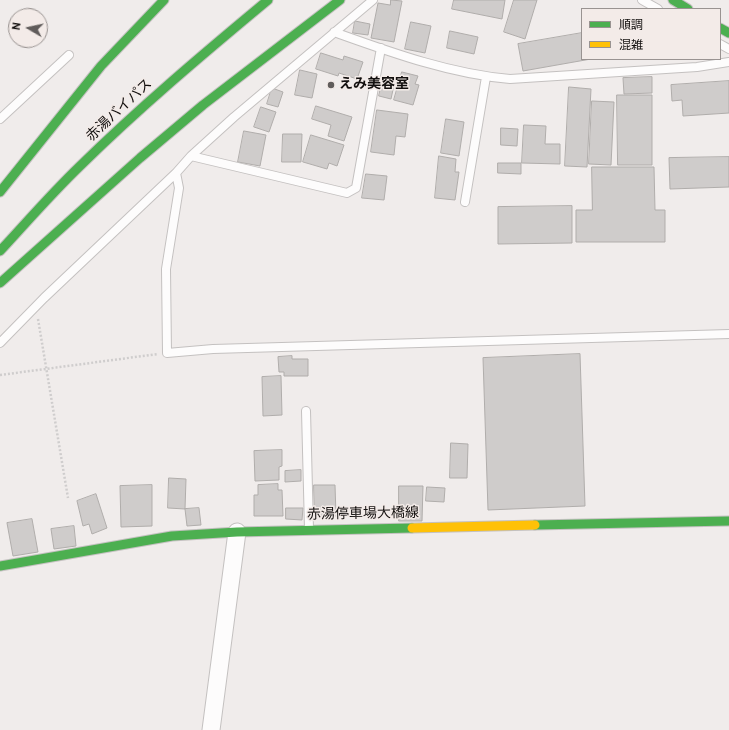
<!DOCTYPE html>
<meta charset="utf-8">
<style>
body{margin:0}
#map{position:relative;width:729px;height:730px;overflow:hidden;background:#f0eceb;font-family:Overpass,"Noto Sans JP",sans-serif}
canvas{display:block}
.legend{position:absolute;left:581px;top:8px;width:140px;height:52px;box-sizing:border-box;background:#f3ebe8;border:1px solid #999391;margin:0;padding:5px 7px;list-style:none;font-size:12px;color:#120f0e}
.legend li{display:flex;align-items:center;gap:8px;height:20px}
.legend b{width:20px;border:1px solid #999391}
.north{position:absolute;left:8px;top:8px;width:40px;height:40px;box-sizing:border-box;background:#f3ebe8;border:1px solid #999391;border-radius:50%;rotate:279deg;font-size:11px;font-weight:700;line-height:16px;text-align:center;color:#120f0e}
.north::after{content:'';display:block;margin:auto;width:14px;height:18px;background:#605c5b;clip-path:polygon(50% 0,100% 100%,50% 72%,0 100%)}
</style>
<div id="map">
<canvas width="729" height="730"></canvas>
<ul class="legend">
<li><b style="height:5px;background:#4caf50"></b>順調</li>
<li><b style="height:5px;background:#ffc107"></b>混雑</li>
</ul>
<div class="north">N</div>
</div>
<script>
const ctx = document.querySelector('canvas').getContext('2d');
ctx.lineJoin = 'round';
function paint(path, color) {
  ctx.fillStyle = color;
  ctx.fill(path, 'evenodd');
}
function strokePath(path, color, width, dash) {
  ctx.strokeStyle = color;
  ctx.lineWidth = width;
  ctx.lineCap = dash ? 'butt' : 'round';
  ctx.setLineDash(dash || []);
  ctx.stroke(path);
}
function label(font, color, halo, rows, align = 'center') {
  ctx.font = font + ' Overpass,"Noto Sans JP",sans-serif';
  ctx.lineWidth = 3;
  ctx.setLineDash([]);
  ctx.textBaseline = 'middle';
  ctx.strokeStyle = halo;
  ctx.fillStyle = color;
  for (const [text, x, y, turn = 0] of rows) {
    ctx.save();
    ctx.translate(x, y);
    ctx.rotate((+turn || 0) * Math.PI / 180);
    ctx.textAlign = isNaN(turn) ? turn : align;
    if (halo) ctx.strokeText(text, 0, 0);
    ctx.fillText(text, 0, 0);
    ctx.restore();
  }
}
const building = new Path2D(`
 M 391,0 L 402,1 L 394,42 L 371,38 L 378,3 L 390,5 Z
 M 454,0 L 505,0 L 502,19 L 452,9 Z
 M 514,0 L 537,0 L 525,39 L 504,32 Z
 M 355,21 L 370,24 L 368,35 L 353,33 Z
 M 411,22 L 431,26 L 425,53 L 405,49 Z
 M 450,31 L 478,37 L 474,54 L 447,48 Z
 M 582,33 L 582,59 L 591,59 L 523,71 L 518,44 Z
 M 321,53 L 343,60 L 344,56 L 363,62 L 357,79 L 339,73 L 338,76 L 316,69 Z
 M 300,70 L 317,74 L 312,98 L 295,95 Z
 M 402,72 L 418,76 L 415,84 L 419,85 L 413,105 L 394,100 Z
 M 652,77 L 652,93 L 624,94 L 623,78 Z
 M 729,81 L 729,113 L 683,116 L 682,100 L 672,101 L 671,85 Z
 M 382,83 L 394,85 L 391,99 L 379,96 Z
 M 569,87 L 591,89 L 587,167 L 565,166 Z
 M 272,88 L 283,92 L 278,107 L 267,104 Z
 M 617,95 L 652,95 L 652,165 L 618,165 Z
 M 592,101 L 614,102 L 611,165 L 589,164 Z
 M 316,106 L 352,117 L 344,141 L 328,136 L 331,125 L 312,119 Z
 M 261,107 L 276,112 L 269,132 L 254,127 Z
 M 377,110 L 408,114 L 405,137 L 396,136 L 394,155 L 371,152 Z
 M 446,119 L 464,122 L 459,156 L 441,153 Z
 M 524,125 L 546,126 L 545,144 L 560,144 L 560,164 L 522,163 Z
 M 501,128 L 518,129 L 517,146 L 501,145 Z
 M 244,131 L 266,135 L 260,166 L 238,162 Z
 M 283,134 L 302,134 L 301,162 L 282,162 Z
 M 311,135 L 344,145 L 337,166 L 329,163 L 327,169 L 303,162 Z
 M 439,156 L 456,159 L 455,172 L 459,172 L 455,200 L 435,198 Z
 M 729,157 L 729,187 L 670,189 L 669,158 Z
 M 498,163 L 521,163 L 521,174 L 498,173 Z
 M 592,167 L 654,167 L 655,210 L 665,210 L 665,242 L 576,242 L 576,210 L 592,210 Z
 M 366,174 L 387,176 L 384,200 L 362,198 Z
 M 572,206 L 572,243 L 498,244 L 498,207 Z
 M 580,354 L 585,506 L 488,510 L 483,358 Z
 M 292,356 L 292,359 L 308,359 L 308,376 L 284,376 L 284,372 L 279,372 L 278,357 Z
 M 281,376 L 282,415 L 263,416 L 262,377 Z
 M 451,443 L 468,444 L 467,478 L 450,478 Z
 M 282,450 L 282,466 L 279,467 L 279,480 L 255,481 L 254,451 Z
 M 301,470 L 301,481 L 285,482 L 285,471 Z
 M 169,478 L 186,479 L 185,509 L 168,508 Z
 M 278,484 L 278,490 L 282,490 L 283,516 L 254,516 L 254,495 L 258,495 L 258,485 Z
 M 152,485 L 152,526 L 121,527 L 120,486 Z
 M 314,485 L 335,485 L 336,516 L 315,517 Z
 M 399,486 L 423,486 L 422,521 L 399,521 Z
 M 427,487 L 445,488 L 444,502 L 426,501 Z
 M 96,494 L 107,528 L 92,534 L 89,524 L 83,526 L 77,501 Z
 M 199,508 L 201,525 L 187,526 L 185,509 Z
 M 286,508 L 303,508 L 302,520 L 286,519 Z
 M 32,519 L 38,552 L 13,556 L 7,523 Z
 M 74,526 L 76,546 L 54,549 L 51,529 Z`);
paint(building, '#cfcccb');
strokePath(building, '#b0adab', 1);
const lane = new Path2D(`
 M 642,0 L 658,9
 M 334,32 C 390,52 450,74 510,79 L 697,67 L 729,62
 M 720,44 L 729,49
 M 381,48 L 356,188 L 347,193 L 191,156 L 176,173 L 179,188 L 166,269 L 167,353 L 213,349 L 729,334
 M 0,119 L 69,55
 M 191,156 L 234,117 L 373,0
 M 465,202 L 486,77
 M 0,343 L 44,298 L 176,173
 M 306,411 L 309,529`);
const street = new Path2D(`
 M 211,730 L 237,532`);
const fast = new Path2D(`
 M 673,0 L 688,9
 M 720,28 L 729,33
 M 0,192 L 101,66 L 164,0
 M 0,251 C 26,223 51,194 79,167 C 139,108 203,54 268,0
 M 0,283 L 140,158 L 203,105 L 340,0
 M 535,525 L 729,521
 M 0,566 L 172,536 L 237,532 L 412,528`);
const slow = new Path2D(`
 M 412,528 L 535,525`);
strokePath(lane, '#c4c1c0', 10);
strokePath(street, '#c4c1c0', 19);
strokePath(fast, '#c4c1c0', 11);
strokePath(slow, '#c4c1c0', 11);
strokePath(new Path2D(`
 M 38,319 L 68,498
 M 0,375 L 158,354`), '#cfcdcd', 2.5, [2, 2]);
strokePath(lane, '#fdfcfc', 8);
strokePath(street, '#fdfcfc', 17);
strokePath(fast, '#4caf50', 9);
strokePath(slow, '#ffc107', 9);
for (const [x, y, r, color] of [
 [331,85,4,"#605c5b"]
]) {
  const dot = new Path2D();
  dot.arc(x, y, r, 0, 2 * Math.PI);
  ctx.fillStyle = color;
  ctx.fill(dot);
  strokePath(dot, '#f3ebe8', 1.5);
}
label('bold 14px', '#120f0e', '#f3ebe8', [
 ["えみ美容室",339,85]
], 'left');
label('14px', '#120f0e', '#f3ebe8', [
 ["赤湯バイパス",120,111,-43],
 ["赤湯停車場大橋線",363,515,-1]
]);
</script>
